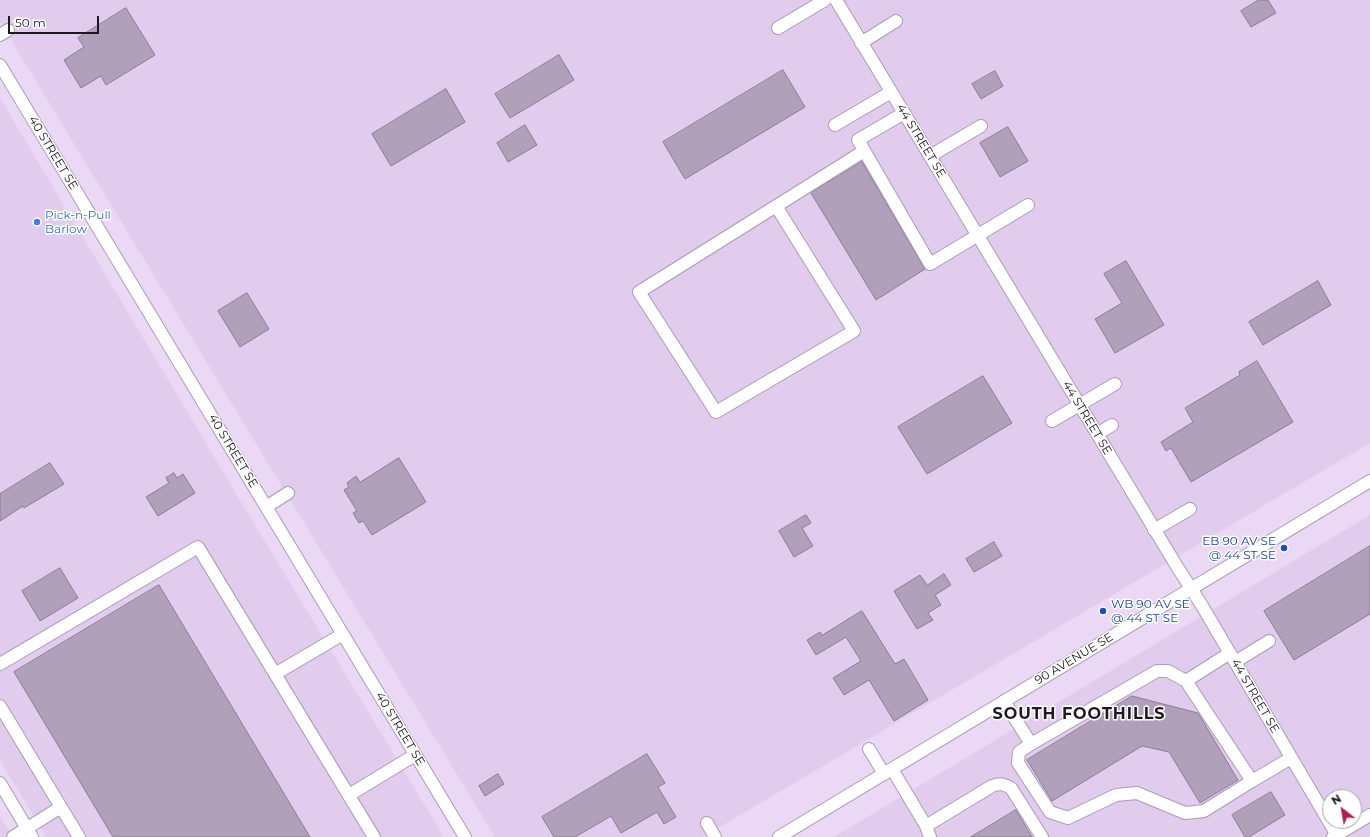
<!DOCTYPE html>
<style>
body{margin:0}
#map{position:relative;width:1370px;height:837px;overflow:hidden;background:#ebd8f4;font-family:Montserrat,sans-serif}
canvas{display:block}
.north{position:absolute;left:1322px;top:789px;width:40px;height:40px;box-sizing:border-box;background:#fff;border:1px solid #a5a3a6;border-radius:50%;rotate:329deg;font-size:11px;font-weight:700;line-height:16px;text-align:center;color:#1e1821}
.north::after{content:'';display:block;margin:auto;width:14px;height:18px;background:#b1204d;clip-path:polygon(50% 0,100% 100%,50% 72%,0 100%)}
.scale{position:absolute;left:8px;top:16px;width:91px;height:18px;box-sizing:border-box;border:2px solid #1e1821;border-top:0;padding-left:5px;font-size:12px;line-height:14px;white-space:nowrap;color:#1e1821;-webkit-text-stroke:3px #fff;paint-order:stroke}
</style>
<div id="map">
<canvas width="1370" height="837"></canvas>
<div class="north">N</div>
<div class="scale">50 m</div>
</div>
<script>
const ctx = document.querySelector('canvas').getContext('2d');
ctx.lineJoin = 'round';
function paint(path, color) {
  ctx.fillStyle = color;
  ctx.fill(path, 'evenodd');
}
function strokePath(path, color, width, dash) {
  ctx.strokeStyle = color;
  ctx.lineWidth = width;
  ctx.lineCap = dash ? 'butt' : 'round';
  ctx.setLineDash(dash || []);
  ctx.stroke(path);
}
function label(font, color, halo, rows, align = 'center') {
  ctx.font = font + ' Montserrat,sans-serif';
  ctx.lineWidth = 3;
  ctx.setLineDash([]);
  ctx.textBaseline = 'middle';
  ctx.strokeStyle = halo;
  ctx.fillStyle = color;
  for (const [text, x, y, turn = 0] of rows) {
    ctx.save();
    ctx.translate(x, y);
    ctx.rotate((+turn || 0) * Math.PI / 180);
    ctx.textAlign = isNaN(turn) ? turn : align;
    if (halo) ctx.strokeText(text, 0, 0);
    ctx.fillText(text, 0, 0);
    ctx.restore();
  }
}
paint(new Path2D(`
 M 0,0 L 1370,0 L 1370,443 L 703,837 L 495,837 L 0,22 Z
 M 0,98 L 241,502 L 444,837 L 46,837 L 9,775 L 0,760 Z
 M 1370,515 L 1370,837 L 834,837 ZM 1330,797 L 1354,797 L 1354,821 L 1330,821 Z
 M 0,816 L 13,837 L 0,837 Z`), '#e2ccee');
const building = new Path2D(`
 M 1259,0 L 1268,0 L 1276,13 L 1251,27 L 1241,11 Z
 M 126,8 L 155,55 L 106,85 L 101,76 L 81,88 L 64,60 L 84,47 L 78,38 Z
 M 559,55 L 574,80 L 510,118 L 495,94 Z
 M 783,70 L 805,107 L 685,179 L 663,142 Z
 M 995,71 L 1003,86 L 981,99 L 972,84 Z
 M 446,89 L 465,122 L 391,166 L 372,134 Z
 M 525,125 L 537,145 L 508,162 L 497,143 Z
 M 1008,127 L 1028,161 L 1000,177 L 980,143 Z
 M 862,162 L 925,269 L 876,300 L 811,193 Z
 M 1126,261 L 1164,325 L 1115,353 L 1095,319 L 1122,303 L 1104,274 Z
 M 1318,281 L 1331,305 L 1263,345 L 1249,322 Z
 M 247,293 L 269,329 L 240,347 L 218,311 Z
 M 1257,361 L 1293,422 L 1191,482 L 1171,448 L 1166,451 L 1161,442 L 1193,422 L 1185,408 L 1240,375 L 1239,372 Z
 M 983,376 L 1012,423 L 927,474 L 898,427 Z
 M 399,458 L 426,502 L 372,535 L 363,521 L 359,523 L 353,513 L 357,511 L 344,490 L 349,487 L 347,483 L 356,476 L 360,482 Z
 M 50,463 L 64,484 L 24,508 L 23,506 L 0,521 L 0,494 Z
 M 174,473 L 177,478 L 183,474 L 195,493 L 158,516 L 146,497 L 169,483 L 166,478 Z
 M 806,515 L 811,523 L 802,528 L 813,546 L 794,557 L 779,531 Z
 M 994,542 L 1002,556 L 974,572 L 966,559 Z
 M 1370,546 L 1370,614 L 1294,660 L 1264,611 Z
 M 60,568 L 78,598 L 40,621 L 22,591 Z
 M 944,574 L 951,585 L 935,595 L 941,605 L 928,613 L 933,620 L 917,629 L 894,591 L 920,575 L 927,585 Z
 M 159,585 L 310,837 L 113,837 L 14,672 Z
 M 862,611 L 895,664 L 904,659 L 928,700 L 894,721 L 869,680 L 844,695 L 833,678 L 861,661 L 846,637 L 816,655 L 807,640 L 820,632 L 822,635 Z
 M 1132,696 L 1198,713 L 1238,780 L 1200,803 L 1169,752 L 1142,746 L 1052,801 L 1027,760 Z
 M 647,754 L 665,783 L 658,787 L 676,817 L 664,824 L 657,812 L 621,833 L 611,816 L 575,837 L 554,837 L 542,817 Z
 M 498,774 L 504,784 L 485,796 L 479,786 Z
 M 1271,792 L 1285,815 L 1249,837 L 1245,837 L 1232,815 Z
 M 1016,810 L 1032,837 L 971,837 Z`);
paint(building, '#b1a0ba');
strokePath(building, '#8d7c95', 1);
const minor = new Path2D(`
 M 836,0 L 1176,565 L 1201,604 L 1338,837
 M 778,28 L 825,0
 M 0,35 L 8,30
 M 861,43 L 896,21
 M 0,65 L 465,837
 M 904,113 L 858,140 L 930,264 L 1028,205
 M 835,125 L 891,92
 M 930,156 L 981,126
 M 776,206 L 854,331 L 716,412 L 639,292 L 864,151
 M 1052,421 L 1115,384
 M 1097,434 L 1112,425
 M 266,507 L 288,493
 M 1154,530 L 1190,509
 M 1235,662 L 1269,641
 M 0,664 L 198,547 L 374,837
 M 275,674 L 343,634
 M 1186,681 L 1252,781
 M 1004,701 L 1031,744 L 1157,671 L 1168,671 L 1186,681 L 1230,653
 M 0,706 L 79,837
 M 1031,744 L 1019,752 L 1018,763 L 1050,812 L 1068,818 L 1116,795 L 1137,793 L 1185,813 L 1204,811 L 1252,781 L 1291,758
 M 869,749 L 884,774
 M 892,769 L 926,826 L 930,837
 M 0,783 L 32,837
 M 349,795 L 415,755
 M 707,823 L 715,837
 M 926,826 L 992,786 C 1000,783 1004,784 1011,788 L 1042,837
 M 13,837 L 61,807
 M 779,837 L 1370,481
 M 1333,837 L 1370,815`);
strokePath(minor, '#ab9ab5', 14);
strokePath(minor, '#fff', 12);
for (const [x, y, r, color] of [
 [37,222,4,"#3f7fe0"],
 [1284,548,4,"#1a4fb4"],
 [1103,611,4,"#1a4fb4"]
]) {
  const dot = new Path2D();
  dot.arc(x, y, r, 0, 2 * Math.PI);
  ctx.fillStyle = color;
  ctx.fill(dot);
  strokePath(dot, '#fff', 1.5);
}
label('12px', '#1e1821', '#fff', [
 ["44 STREET SE",921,141,59],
 ["40 STREET SE",53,153,59],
 ["44 STREET SE",1087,418,59],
 ["40 STREET SE",233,451,59],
 ["90 AVENUE SE",1074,659,-31],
 ["44 STREET SE",1255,696,60],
 ["40 STREET SE",400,729,59]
]);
label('12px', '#366cbe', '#fff', [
 ["Pick-n-Pull",45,215],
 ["Barlow",45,229]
], 'left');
label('12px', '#164399', '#fff', [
 ["EB 90 AV SE",1276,541],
 ["@ 44 ST SE",1276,555],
 ["WB 90 AV SE",1111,604,"left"],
 ["@ 44 ST SE",1111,618,"left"]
], 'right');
ctx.letterSpacing = '1px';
label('bold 16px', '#1e1821', '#fff', [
 ["SOUTH FOOTHILLS",1079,714]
]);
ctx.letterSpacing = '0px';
</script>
